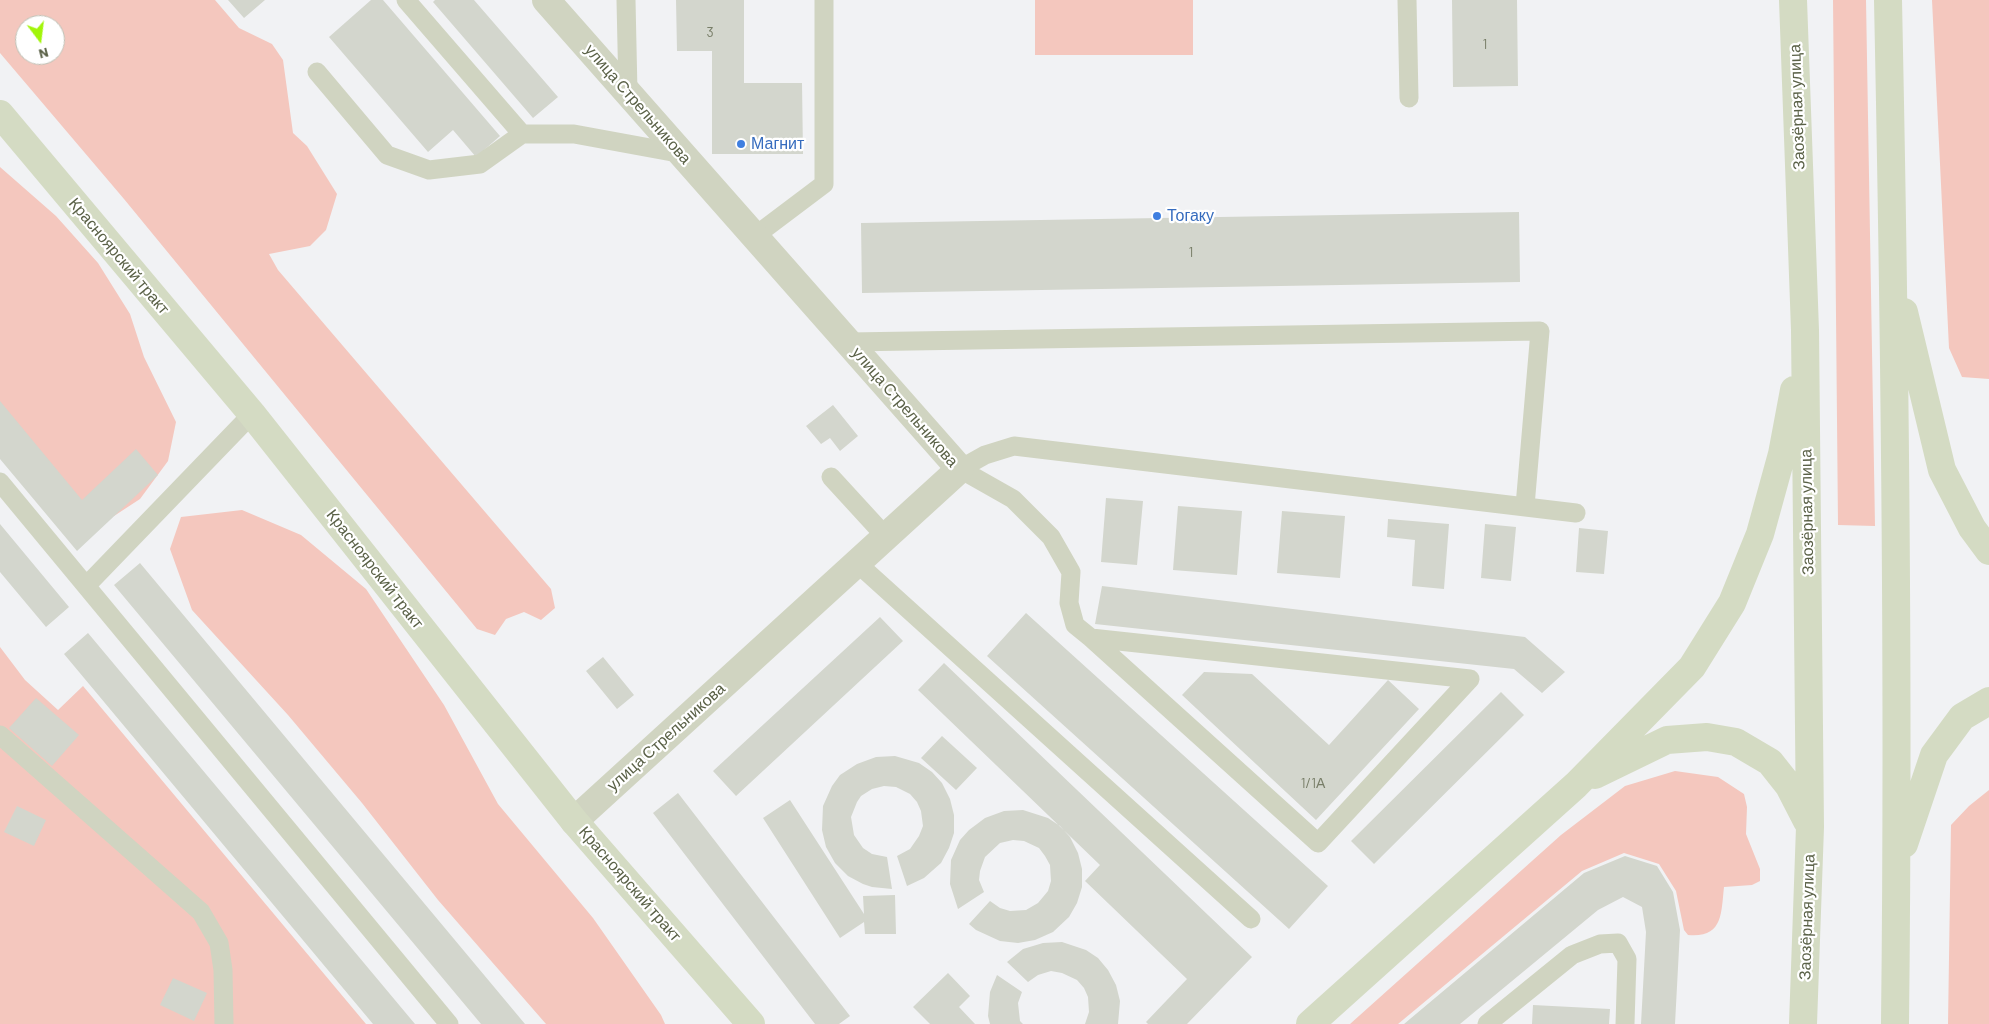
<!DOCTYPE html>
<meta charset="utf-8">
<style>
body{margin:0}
#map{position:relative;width:1989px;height:1024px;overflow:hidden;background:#f1f2f4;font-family:Barlow,sans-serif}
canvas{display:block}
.north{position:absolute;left:15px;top:15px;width:50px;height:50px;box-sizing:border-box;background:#fff;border:1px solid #bdc0b5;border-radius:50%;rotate:165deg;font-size:14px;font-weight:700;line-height:20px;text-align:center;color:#5a6147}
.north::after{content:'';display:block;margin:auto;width:18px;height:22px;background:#a2f50a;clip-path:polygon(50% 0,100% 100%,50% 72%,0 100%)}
</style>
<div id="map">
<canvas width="1989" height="1024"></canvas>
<div class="north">N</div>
</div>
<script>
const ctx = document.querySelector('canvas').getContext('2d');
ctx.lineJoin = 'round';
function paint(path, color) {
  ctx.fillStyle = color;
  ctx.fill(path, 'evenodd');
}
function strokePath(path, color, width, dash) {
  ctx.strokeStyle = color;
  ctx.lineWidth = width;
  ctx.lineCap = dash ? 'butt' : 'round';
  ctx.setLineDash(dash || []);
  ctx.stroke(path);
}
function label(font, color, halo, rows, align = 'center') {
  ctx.font = font + ' Barlow,sans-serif';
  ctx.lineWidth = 4.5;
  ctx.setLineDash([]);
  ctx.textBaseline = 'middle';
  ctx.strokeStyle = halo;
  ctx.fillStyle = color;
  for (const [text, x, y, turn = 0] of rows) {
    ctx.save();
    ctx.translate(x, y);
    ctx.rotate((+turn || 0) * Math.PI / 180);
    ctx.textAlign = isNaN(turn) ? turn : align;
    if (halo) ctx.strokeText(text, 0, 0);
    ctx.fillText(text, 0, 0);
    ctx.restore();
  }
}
paint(new Path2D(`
 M 0,0 L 215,0 L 239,28 L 272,44 L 283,60 L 293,133 L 307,146 L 337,194 L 326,230 L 310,246 L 269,254 L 278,270 L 551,589 L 555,608 L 541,620 L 524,612 L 506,619 L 495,635 L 477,629 L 124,199 L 0,53 ZM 25,25 L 55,25 L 55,55 L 25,55 Z
 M 1035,0 L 1193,0 L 1193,55 L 1035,55 Z
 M 1833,0 L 1866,0 L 1875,526 L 1838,525 Z
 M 1932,0 L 1989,0 L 1989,379 L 1962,377 L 1949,348 Z
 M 0,167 L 56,216 L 98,263 L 130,314 L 144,357 L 176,422 L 168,461 L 140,499 L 114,516 L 85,511 L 0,421 Z
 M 242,510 L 301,535 L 366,589 L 444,705 L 498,804 L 593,918 L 661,1015 L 665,1024 L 546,1024 L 438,900 L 362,803 L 288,715 L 192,610 L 170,549 L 181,517 Z
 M 0,647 L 25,680 L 58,710 L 83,686 L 366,1024 L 0,1024 Z
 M 1675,771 L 1718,777 L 1744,794 L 1747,807 L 1746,834 L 1760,869 L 1760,881 L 1752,885 L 1724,887 C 1721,914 1723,938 1688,935 L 1684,930 L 1676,891 L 1659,864 L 1624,853 L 1582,871 L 1398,1024 L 1350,1024 L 1561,835 L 1625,786 Z
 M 1989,790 L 1989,1024 L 1948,1024 L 1951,825 L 1969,806 Z`), '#f4c7be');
paint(new Path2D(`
 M 228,0 L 265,0 L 244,18 Z
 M 371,0 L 383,0 L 500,136 L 476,157 L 453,130 L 428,152 L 329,37 Z
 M 435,0 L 474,0 L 558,97 L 533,118 L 433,2 Z
 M 676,0 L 744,0 L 744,83 L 802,83 L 803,154 L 712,154 L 712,51 L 677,51 Z
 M 1452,0 L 1517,0 L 1518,86 L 1453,87 Z
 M 1519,212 L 1520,282 L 862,293 L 861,223 Z
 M 0,401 L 82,500 L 136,449 L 158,475 L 77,551 L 0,459 Z
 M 833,405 L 858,436 L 840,451 L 830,438 L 821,444 L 806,426 Z
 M 1106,498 L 1143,501 L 1137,565 L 1101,562 Z
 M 1178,506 L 1242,511 L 1237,575 L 1173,570 Z
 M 1282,511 L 1345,516 L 1340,578 L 1277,573 Z
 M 1388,519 L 1449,524 L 1444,589 L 1412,586 L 1415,540 L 1387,537 Z
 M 0,524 L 69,607 L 46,627 L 0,572 Z
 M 1485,524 L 1516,527 L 1511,581 L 1481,578 Z
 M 1579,528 L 1608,531 L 1604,574 L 1576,572 Z
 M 140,563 L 525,1024 L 481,1024 L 114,585 Z
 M 1102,586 L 1525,637 L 1565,672 L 1542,693 L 1514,669 L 1095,624 Z
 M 1026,613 L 1328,886 L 1289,929 L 987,656 Z
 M 880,617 L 903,641 L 736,796 L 713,771 Z
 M 88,633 L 415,1024 L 373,1024 L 64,654 Z
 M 603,657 L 634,695 L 617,709 L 586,671 Z
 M 944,663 L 1252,957 L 1187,1024 L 1148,1024 L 1146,1022 L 1187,979 L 1085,881 L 1100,865 L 918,690 Z
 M 1204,672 L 1252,674 L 1329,745 L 1388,680 L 1419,709 L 1316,820 L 1182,695 Z
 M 1501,692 L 1524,715 L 1374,864 L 1351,841 Z
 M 36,698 L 79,735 L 52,766 L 9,728 Z
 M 942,736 L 977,768 L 956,790 L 921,758 Z
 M 895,756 L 919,763 L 932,772 L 942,783 L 950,799 L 954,815 L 954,833 L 949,848 L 941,863 L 924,878 L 907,886 L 897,856 L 910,849 L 919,836 L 923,826 L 921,811 L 917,802 L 910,794 L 896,787 L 884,786 L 872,789 L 861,796 L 857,802 L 851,817 L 854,835 L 863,848 L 872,854 L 887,857 L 892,889 L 872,887 L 863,884 L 848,876 L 835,863 L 826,847 L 822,830 L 823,806 L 832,786 L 840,775 L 857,764 L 876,757 Z
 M 678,793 L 850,1016 L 839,1024 L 815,1024 L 653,813 Z
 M 790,800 L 864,914 L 863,896 L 895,895 L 896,934 L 865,934 L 864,922 L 840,938 L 763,818 Z
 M 17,806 L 46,820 L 34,846 L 4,832 Z
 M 1023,810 L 1048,818 L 1060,826 L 1070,837 L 1078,853 L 1082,869 L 1082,887 L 1077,903 L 1069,917 L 1053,932 L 1035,940 L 1018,943 L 1000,941 L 976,930 L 969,924 L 990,901 L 1000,908 L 1010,911 L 1026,910 L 1038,903 L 1048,891 L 1051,881 L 1050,865 L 1045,856 L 1039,848 L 1024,841 L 1013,840 L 1000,843 L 985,857 L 980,871 L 979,880 L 984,892 L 958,909 L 950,884 L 951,860 L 960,840 L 969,830 L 985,818 L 1004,811 Z
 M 1625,856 L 1657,866 L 1673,892 L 1680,930 L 1675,1024 L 1641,1024 L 1646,932 L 1642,907 L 1623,897 L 1598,910 L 1460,1024 L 1404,1024 L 1584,873 Z
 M 1062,942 L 1086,950 L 1098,958 L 1108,970 L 1116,985 L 1120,1001 L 1118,1024 L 1085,1024 L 1089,1012 L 1088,997 L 1084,988 L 1077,980 L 1062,973 L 1051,971 L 1038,975 L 1028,982 L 1007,962 L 1023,949 L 1043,943 Z
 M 948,973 L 970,996 L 959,1007 L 975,1024 L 930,1024 L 913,1007 Z
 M 997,975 L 1022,992 L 1018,1003 L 1020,1021 L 1023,1024 L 990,1024 L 988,1016 L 990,992 Z
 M 173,978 L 207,993 L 194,1021 L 160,1005 Z
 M 1533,1005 L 1610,1009 L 1609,1024 L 1532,1024 Z`), '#d3d6cd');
strokePath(new Path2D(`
 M 406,0 L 522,134 L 574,134 L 683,154
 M 626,0 L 628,92
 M 1407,0 L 1409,98
 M 317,72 L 387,155 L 429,170 L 480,164 L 522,134
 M 755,236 L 824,184 L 824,0
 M 849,342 L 1540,331 L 1525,506
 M 960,469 L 985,455 L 1014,446 L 1576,513
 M 960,469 L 1013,499 L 1051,537 L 1071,572 L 1069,603 L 1075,625 L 1091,638 L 1470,679
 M 831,477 L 886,537
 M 0,482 L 449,1024
 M 857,563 L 1251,919
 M 87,585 L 252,414
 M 1091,638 L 1318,843 L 1470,679
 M 0,735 L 201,912 L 219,943 L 223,970 L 224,1024
 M 1487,1024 L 1572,955 L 1600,944 L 1618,943 L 1627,959 L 1625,1024`), '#d0d4c1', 19);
strokePath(new Path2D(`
 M 546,0 L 960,469 L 574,821`), '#d0d4c1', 28);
strokePath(new Path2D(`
 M 1793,0 L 1805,330 L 1810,827 L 1803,1024
 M 1888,0 C 1895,341 1899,683 1895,1024
 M 0,114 L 252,414 L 574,821 L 751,1024
 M 1904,312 L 1942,470 L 1972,528 L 1989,551
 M 1595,775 L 1667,740 L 1707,737 L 1736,742 L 1770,762 L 1789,786 L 1807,821
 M 1904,844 L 1934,755 L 1962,717 L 1989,701
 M 1310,1024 L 1576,785 L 1692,667 L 1732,603 L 1760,534 L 1782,454 L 1794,390`), '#d4dbc3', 28);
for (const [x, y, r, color] of [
 [741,144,5,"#3f7fe0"],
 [1157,216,5,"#3f7fe0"]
]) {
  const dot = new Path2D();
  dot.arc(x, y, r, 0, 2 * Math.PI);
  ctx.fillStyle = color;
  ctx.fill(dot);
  strokePath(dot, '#fff', 2);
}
label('14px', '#787e68', null, [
 ["3",710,32],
 ["1",1485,44],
 ["1",1191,252],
 ["1/1А",1313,783]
]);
label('16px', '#5a6147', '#fff', [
 ["улица Стрельникова",638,104,49],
 ["Заозёрная улица",1797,107,-92],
 ["Красноярский тракт",119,256,50],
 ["улица Стрельникова",905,407,49],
 ["Заозёрная улица",1807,512,-91],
 ["Красноярский тракт",375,569,52],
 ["улица Стрельникова",666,737,-42],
 ["Красноярский тракт",630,884,49],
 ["Заозёрная улица",1807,917,-88]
]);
label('16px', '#366cbe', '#fff', [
 ["Магнит",751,144],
 ["Тогаку",1167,216]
], 'left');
</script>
